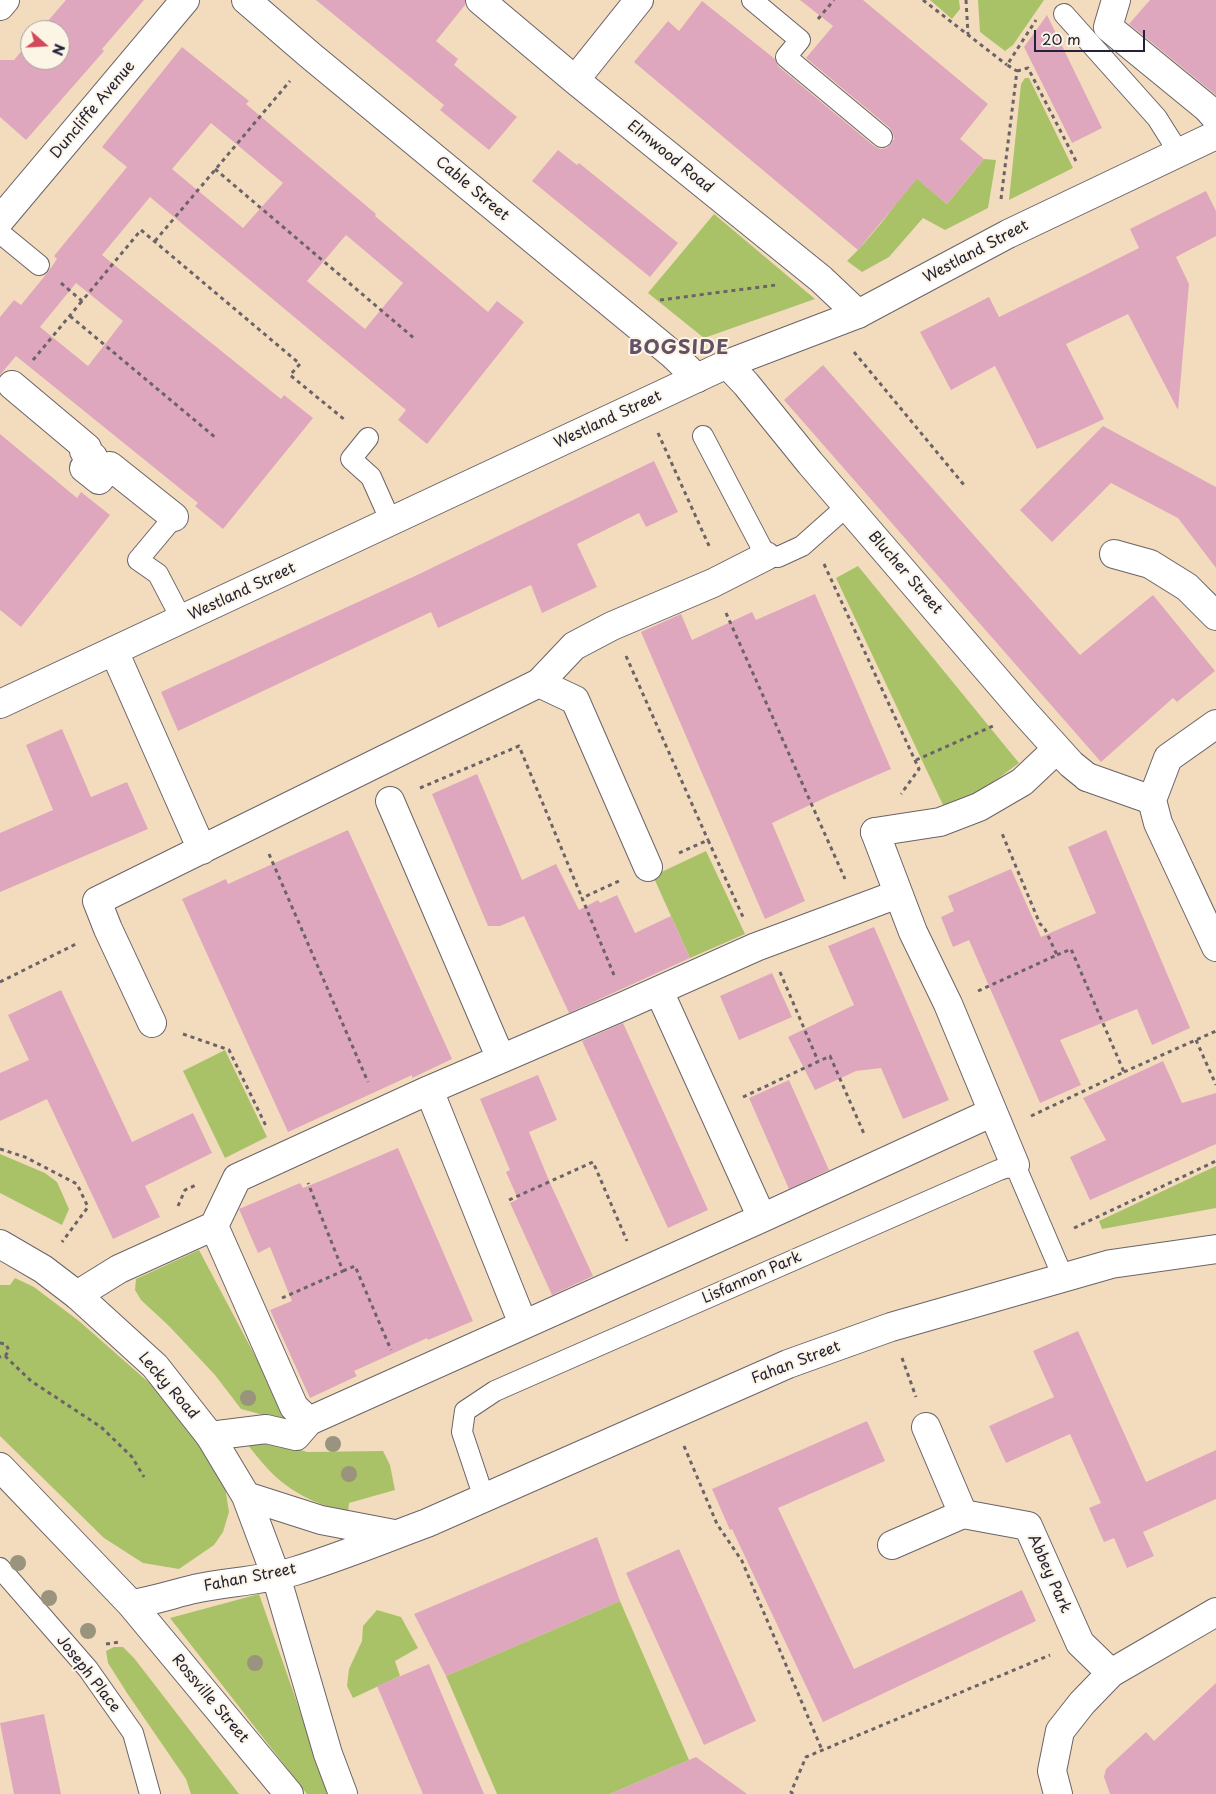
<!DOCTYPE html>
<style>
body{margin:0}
#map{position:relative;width:1216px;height:1794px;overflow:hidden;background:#f3dcbd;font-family:"Playpen Sans",sans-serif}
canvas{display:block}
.north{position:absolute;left:20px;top:20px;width:50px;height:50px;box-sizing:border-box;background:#fcf5e5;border:1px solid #a5a1a1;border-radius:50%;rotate:109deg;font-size:14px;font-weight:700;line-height:20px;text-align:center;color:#22223b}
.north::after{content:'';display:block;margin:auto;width:18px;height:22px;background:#d1495b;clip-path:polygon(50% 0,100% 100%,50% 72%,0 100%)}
.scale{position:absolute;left:1034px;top:30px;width:111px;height:22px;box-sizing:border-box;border:2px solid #22223b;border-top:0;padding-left:6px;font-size:15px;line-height:18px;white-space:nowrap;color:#22223b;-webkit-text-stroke:4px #fcf5e5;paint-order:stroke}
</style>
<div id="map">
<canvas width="1216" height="1794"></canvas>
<div class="north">N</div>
<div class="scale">20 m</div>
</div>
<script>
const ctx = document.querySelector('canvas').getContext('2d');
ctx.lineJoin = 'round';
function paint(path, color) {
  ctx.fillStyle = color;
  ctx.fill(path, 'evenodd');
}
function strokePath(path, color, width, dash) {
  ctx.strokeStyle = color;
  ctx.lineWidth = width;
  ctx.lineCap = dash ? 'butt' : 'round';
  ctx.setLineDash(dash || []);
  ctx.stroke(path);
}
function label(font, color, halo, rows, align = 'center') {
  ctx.font = font + ' "Playpen Sans",sans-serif';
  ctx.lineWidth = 4;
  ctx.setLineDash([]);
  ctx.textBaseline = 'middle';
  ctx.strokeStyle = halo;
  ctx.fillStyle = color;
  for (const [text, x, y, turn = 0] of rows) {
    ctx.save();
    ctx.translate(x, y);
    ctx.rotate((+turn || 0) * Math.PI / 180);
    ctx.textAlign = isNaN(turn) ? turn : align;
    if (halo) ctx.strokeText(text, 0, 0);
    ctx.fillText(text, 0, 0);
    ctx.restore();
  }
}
paint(new Path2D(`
 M 930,0 L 959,0 L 960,9 L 952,19 Z
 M 978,0 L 1044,0 L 1013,45 L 1005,51 L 980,32 Z
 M 1025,78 L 1029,78 L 1073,168 L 1009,200 L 1021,84 Z
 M 984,159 L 996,160 L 988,208 L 945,230 L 923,218 L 889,257 L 862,272 L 847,261 C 873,236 894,207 915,177 L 947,204 Z
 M 714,214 L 815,299 L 704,338 L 648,293 Z
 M 858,566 L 1019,763 L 958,808 L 944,807 L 836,578 Z
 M 706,851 L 745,934 L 690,958 L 653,876 Z
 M 225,1050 L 267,1137 L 225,1158 L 183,1071 Z
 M 0,1154 L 45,1173 L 57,1182 L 69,1209 L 62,1225 L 0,1193 Z
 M 1216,1166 L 1216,1208 L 1102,1229 L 1099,1221 Z
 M 199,1250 L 290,1422 L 241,1409 L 215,1375 L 169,1326 L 141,1300 L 135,1290 L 136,1279 Z
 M 15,1278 L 34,1287 L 79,1321 L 154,1387 L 202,1443 L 225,1487 L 229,1512 L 223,1532 L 214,1545 L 179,1569 L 143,1563 L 104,1538 L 0,1436 L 0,1285 L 10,1285 Z
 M 253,1434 L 307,1452 L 383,1451 L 390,1465 L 395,1490 L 349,1503 L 348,1512 C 339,1511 330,1507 321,1504 C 283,1489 268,1471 243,1439 Z
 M 259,1594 L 329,1794 L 307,1794 L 170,1618 Z
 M 620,1601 L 689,1760 L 610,1794 L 497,1794 L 446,1676 Z
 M 377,1610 L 401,1617 L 418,1648 L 395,1661 L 400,1676 L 353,1698 L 347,1686 L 349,1669 L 362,1641 L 363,1626 Z
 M 114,1647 L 123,1647 L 134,1658 L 239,1794 L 191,1794 L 186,1779 L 127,1693 L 108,1663 L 106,1651 Z`), '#a9c268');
paint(new Path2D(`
 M 66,0 L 144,0 L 102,49 L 104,51 L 26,140 L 0,117 L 0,60 L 14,60 L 30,41 L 30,60 L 60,60 L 60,30 L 40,30 Z
 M 316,0 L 465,0 L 465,5 L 436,41 L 458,59 L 454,65 L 517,117 L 489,150 L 440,110 L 444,105 Z
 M 800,0 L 863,0 L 988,104 L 960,139 L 984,159 L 947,204 L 917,179 L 858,250 L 634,62 L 668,21 L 679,31 L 702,1 L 775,59 L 778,66 L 874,146 L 880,149 L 887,148 L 891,144 L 894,139 L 893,133 L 890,128 L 806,58 L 833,26 Z
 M 1150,0 L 1216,0 L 1216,95 L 1129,24 Z
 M 1047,15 L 1102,128 L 1072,143 L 1024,47 Z
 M 182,47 L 249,101 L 246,104 L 376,214 L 375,216 L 488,312 L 497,301 L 524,322 L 427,444 L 398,420 L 406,410 L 150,197 L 102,255 L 281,399 L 284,395 L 313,418 L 223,529 L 195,506 L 198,503 L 16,356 L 0,375 L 0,317 L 14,300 L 21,305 L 48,272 L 57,259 L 54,256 L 127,167 L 102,147 ZM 211,123 L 283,183 L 243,228 L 172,169 ZM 346,235 L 403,283 L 365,329 L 307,281 ZM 76,283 L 123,321 L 88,366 L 40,327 Z
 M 558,150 L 577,165 L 579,163 L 678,243 L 650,277 L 532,181 Z
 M 1206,191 L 1216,211 L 1216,236 L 1176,257 L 1189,284 L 1178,410 L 1128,314 L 1066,344 L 1104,419 L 1085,428 L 1037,449 L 995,366 L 951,390 L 920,332 L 989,297 L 999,317 L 1087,274 L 1139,248 L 1130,229 Z
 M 823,365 L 1080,655 L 1153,595 L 1215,671 L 1177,702 L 1173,698 L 1101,762 L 784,400 Z
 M 1103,426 L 1216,487 L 1216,568 L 1178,518 L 1111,483 L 1052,542 L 1020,510 Z
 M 0,434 L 77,498 L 81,492 L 110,515 L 21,627 L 0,610 Z
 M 654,461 L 678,512 L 646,527 L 639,513 L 577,544 L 597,587 L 542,613 L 531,585 L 438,628 L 431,612 L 178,731 L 161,692 L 415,576 Z
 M 815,594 L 891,769 L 831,795 L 772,823 L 805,901 L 765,919 L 641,632 L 681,614 L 692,640 L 752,612 L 756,620 Z
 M 62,729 L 91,797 L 127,782 L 148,829 L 0,892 L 0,833 L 53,810 L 26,745 Z
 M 477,774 L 522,880 L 556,864 L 579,910 L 598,900 L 600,903 L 617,895 L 635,933 L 671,916 L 690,958 L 569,1013 L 524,916 L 500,926 L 488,926 L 432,794 Z
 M 348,830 L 452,1059 L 412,1078 L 412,1075 L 288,1132 L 182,899 L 226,879 L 228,884 Z
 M 1106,830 L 1190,1028 L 1152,1045 L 1137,1009 L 1060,1040 L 1081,1085 L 1040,1103 L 969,940 L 953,947 L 941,917 L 954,911 L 948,896 L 1011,869 L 1041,937 L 1096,913 L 1068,847 Z
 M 874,927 L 949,1100 L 903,1119 L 881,1068 L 856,1071 L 815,1090 L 788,1037 L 854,1005 L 828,946 Z
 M 772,973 L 792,1017 L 739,1040 L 720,996 Z
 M 61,990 L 132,1142 L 193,1113 L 212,1153 L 145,1186 L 160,1217 L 113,1239 L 47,1099 L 0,1121 L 0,1073 L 29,1060 L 8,1015 Z
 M 623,1023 L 708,1210 L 668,1228 L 582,1041 Z
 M 1163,1061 L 1182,1103 L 1216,1093 L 1216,1144 L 1090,1200 L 1070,1157 L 1106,1140 L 1083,1098 Z
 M 538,1075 L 557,1120 L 529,1132 L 550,1183 L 593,1276 L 552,1295 L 510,1203 L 518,1199 L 506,1172 L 510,1170 L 480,1099 Z
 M 789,1080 L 829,1170 L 789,1189 L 749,1098 Z
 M 398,1148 L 473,1321 L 428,1340 L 427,1338 L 354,1371 L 357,1376 L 310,1398 L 270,1310 L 292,1301 L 270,1247 L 258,1253 L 239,1209 L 300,1183 L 303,1188 L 323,1180 Z
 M 1078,1331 L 1146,1482 L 1216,1450 L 1216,1499 L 1143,1532 L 1154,1556 L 1127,1568 L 1114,1538 L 1104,1542 L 1089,1508 L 1101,1503 L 1070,1434 L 1006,1463 L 989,1426 L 1054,1397 L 1033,1351 Z
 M 867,1421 L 885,1461 L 778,1508 L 854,1669 L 1022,1590 L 1036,1621 L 823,1722 L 732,1529 L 730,1530 L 712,1489 Z
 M 597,1537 L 620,1601 L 446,1676 L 414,1614 Z
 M 679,1549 L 756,1721 L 704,1745 L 626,1573 Z
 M 429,1664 L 484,1794 L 423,1794 L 377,1686 Z
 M 1216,1683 L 1216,1794 L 1110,1794 L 1104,1777 L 1106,1769 L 1146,1732 L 1154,1741 Z
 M 44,1714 L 61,1794 L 14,1794 L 0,1723 Z
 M 696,1757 L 747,1794 L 610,1794 Z`), '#dfa7bd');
const service = new Path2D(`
 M 752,0 L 800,40 L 786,57 L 882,137
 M 1064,14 L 1157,118 L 1179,153
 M 0,233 L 39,265
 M 703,436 L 766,556 L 778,557 L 802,546 L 847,506
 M 368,438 L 351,459 L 371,477 L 391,522
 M 174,517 L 138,560 L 158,574 L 182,620
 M 484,1498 L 462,1432 L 465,1411 L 495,1391 L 999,1170 L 1015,1165 L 1063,1277
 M 0,1568 L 88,1669 L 133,1733 L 150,1794`);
const pedestrian = new Path2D(`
 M 0,6 L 5,0
 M 12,385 L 87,448 L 84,451 L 93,457 L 84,468 L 99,480 L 110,466 L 174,517
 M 539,683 L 574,646 L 612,626 L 713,583 L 766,556
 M 1087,777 L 1152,800
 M 390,801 L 501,1059
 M 875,832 L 913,932 L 948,1004 L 1015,1165
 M 659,991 L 762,1218
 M 429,1090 L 523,1324
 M 77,1295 L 119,1269 L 214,1226
 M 309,1421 L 294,1407 L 214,1226 L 237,1178 L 429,1090 L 626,1005 L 756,947 L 898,894
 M 210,1436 L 266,1429 L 296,1436 L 309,1421 L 762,1218 L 993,1112`);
const minor = new Path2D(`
 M 246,0 L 311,56 L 672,354 L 697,378
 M 480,0 L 575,80 L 821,279 L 858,314
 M 1116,0 L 1108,27 L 1207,108 L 1216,118
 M 575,80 L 639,0
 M 0,220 L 185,0
 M 727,364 L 746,384 L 810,463 L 1025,713 L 1071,764 L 1087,777
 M 1114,554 L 1150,564 L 1187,587 L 1216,616
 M 114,651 L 202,850
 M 1216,724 L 1168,758 L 1152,800 L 1158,823 L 1216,947
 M 875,832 L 940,822 L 979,807 L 1022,782 L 1057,749
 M 152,1023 L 108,929 L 97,901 L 539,683 L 575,700 L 648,867
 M 926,1427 L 963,1514
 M 892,1545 L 963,1514 L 1028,1526 L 1080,1643 L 1111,1673
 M 1058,1794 L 1052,1771 L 1060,1731 L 1082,1703 L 1111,1673 L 1216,1612`);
const tertiary = new Path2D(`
 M 0,704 L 697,378 L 727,364 L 858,314 L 1008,234 L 1216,135`);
const secondary = new Path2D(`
 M 0,1244 L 43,1269 L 77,1295 L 155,1366 L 210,1436 L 246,1496 L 276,1576 L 328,1754 L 343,1794
 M 0,1467 L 131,1604 L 289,1794
 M 246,1496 L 321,1520 L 394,1534
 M 131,1604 C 153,1601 173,1594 194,1589 C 227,1582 262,1581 295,1571 C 340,1557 384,1539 427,1523 L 788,1364 L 891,1327 L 1111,1264 L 1216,1249`);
strokePath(service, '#6b6368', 22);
strokePath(pedestrian, '#6b6368', 30);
strokePath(minor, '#6b6368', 30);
strokePath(tertiary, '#6b6368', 30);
strokePath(secondary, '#6b6368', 30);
strokePath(new Path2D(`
 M 923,0 L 1007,65
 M 966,0 L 968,34
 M 818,19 L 834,0
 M 1017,71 L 1028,68 L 1077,163
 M 215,169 L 415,339
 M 1001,199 L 1017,71 L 1007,65 L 1036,20
 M 155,241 L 290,81
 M 61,283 L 82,301 L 141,230 L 300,364 L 290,375 L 345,420
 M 660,300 L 776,285
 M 70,316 L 216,438
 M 854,352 L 964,485
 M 33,360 L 82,301
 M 658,433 L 710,548
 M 824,564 L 919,769 L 901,794
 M 726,613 L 845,879
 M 626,656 L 708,840
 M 916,760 L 993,726
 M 420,788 L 519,746 L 582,898
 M 679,853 L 708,840 L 743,917
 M 269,854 L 368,1082
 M 780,972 L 818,1061
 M 614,975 L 582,898 L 619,881
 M 0,982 L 78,943
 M 978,991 L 1057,955 L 1044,927 L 1040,924 L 1001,831
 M 183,1034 L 229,1050 L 267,1128
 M 1196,1040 L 1216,1085
 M 1124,1072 L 1216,1031
 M 743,1097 L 830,1056 L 865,1136
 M 1031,1116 L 1124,1072 L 1071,949 L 1057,955
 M 0,1149 L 25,1157 L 77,1184 L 88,1207 L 62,1242
 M 509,1200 L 593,1162 L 627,1241
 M 178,1206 L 185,1190 L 196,1185
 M 1074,1228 L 1216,1161
 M 343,1271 L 355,1266 L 391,1350
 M 282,1298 L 343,1271 L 308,1183
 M 0,1343 L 6,1344 L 9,1351 L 5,1356 L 0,1357
 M 5,1356 L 31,1381 L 101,1427 L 132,1457 L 144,1477
 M 902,1358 L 916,1397
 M 684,1446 L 717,1524 L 742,1561 L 822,1750
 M 106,1644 L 120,1642
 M 793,1794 L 791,1792 L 806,1757 L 1050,1655`), '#6b6368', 3, [4, 4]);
strokePath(service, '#fff', 20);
strokePath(pedestrian, '#fff', 28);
strokePath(minor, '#fff', 28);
strokePath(tertiary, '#fff', 28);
strokePath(secondary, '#fff', 28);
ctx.fillStyle = '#9a947e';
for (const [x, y] of [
 [248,1398],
 [333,1444],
 [349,1474],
 [18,1563],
 [49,1598],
 [88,1631],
 [255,1663]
]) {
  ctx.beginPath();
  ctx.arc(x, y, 8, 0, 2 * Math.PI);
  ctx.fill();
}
label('15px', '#22223b', '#fcf5e5', [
 ["Duncliffe Avenue",93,110,-50],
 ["Elmwood Road",670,157,39],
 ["Cable Street",472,189,40],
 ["Westland Street",976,252,-28],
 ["Westland Street",608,420,-25],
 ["Blucher Street",905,573,49],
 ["Westland Street",242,592,-25],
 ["Lisfannon Park",752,1278,-24],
 ["Fahan Street",796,1363,-21],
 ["Lecky Road",168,1386,49],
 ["Abbey Park",1049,1574,66],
 ["Fahan Street",250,1578,-11],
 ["Joseph Place",88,1674,52],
 ["Rossville Street",210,1699,50]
]);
ctx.letterSpacing = '1px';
label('bold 20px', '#645168', '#fcf5e5', [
 ["BOGSIDE",679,348]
]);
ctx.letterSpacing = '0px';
</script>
